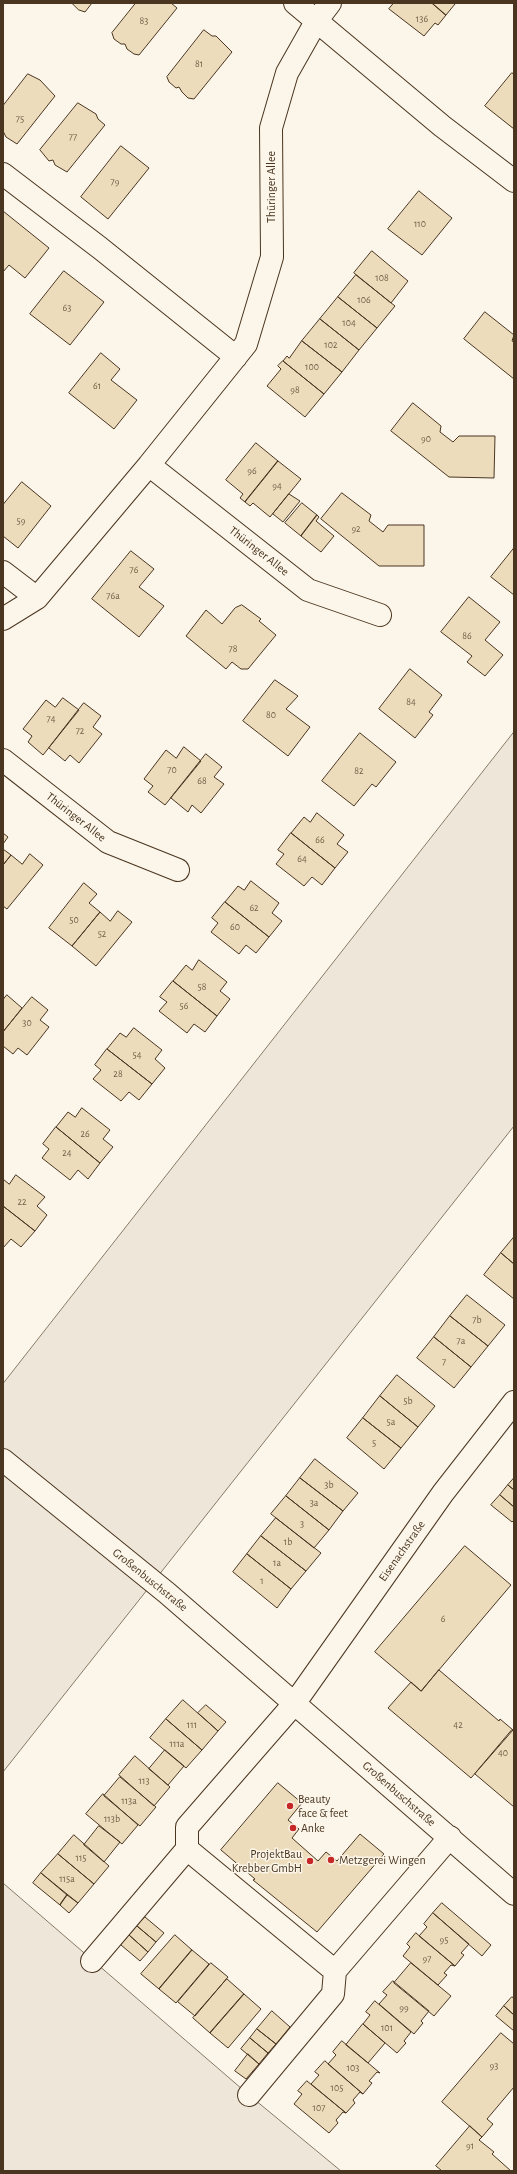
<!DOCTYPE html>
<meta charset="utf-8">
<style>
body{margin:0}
#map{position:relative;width:517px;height:2174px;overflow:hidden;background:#fbf6e9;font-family:"Alegreya Sans",sans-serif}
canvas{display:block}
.frame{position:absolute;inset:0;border:4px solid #4a3520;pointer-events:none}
</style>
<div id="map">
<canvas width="517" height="2174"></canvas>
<div class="frame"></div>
</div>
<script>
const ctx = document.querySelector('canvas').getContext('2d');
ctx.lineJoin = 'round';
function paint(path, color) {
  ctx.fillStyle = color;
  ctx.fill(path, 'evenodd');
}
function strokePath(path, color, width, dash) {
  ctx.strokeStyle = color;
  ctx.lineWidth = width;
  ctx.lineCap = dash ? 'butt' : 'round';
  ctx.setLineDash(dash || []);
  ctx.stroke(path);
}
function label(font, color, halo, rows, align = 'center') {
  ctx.font = font + ' "Alegreya Sans",sans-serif';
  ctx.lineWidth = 3;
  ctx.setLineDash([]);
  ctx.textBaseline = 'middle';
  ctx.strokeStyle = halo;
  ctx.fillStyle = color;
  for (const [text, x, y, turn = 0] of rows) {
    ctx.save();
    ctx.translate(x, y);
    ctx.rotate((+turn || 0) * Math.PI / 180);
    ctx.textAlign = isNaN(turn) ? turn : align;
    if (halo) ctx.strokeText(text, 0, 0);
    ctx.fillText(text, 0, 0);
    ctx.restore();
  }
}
const green = new Path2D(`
 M 514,732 L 514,1126 L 3,1772 L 3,1384 Z
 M 3,1883 L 249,2095 L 341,2171 L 3,2171 Z`);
paint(green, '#ede6d9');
strokePath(green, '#887966', 1);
const building = new Path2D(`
 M 72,3 L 92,3 L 85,12 L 79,10 Z
 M 136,3 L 171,3 L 177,8 L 139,55 L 134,54 L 127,49 L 125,44 L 121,44 L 114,39 L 112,33 Z
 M 394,3 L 432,3 L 446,15 L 438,25 L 435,23 L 424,36 L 389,9 Z
 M 432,3 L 453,3 L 455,4 L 446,15 Z
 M 204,30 L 212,36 L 216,36 L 232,52 L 194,99 L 188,98 L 182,92 L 179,87 L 176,88 L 169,82 L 167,77 Z
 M 512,73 L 514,74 L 514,129 L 485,106 Z
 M 28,74 L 40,80 L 55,96 L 17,144 L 6,137 L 3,131 L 3,106 Z
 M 78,103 L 96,114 L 98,119 L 105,125 L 67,172 L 55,165 L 53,160 L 49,161 L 40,150 Z
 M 121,146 L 149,168 L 108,219 L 81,197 Z
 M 419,191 L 452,218 L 422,255 L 388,229 Z
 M 3,211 L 49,248 L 25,278 L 9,265 L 3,272 Z
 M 372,251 L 408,281 L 391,303 L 354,273 Z
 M 64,271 L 104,302 L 70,345 L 30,314 Z
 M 356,275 L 395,306 L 377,328 L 338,297 Z
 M 338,297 L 377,328 L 359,350 L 320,319 Z
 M 485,312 L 514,335 L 512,341 L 514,342 L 514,379 L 464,339 Z
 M 320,319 L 359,350 L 342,372 L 302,341 Z
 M 302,341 L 342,372 L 324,394 L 283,361 L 287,356 L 289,358 Z
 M 101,353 L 120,369 L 111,380 L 137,400 L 114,429 L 69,393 Z
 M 283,361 L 324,394 L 305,417 L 267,386 L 281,369 L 278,366 Z
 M 413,403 L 441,426 L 440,432 L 453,442 L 459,436 L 495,436 L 494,478 L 449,477 L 391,431 Z
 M 256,443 L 278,461 L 245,502 L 240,498 L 243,494 L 226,480 Z
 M 278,461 L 301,479 L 270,517 L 253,503 L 250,506 L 245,502 Z
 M 22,482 L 51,506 L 18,548 L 3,536 L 3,505 Z
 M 342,493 L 371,515 L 369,521 L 383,532 L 388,525 L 424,525 L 424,566 L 379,566 L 321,519 Z
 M 289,494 L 300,501 L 283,522 L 273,514 Z
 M 302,503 L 317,515 L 301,536 L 285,523 Z
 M 317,515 L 319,517 L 316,521 L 334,536 L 321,552 L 301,536 Z
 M 514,548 L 514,595 L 491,577 Z
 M 131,551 L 154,569 L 139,587 L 164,606 L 139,637 L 92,599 Z
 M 469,597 L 500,622 L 485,640 L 503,655 L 485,676 L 467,662 L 472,656 L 441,632 Z
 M 242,605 L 261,619 L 259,621 L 276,635 L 248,669 L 241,669 L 232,662 L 226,669 L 186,636 L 206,610 L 222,624 L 235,608 Z
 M 410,669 L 442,695 L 429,712 L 433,715 L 415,738 L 379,709 Z
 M 275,680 L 298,696 L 286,709 L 310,727 L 288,756 L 243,721 Z
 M 63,698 L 79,710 L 43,755 L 28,742 L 32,736 L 23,729 L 46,700 L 55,707 Z
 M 84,703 L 101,716 L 93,727 L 102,734 L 79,763 L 70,755 L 65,761 L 49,748 Z
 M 360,733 L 396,762 L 376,787 L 372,784 L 354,806 L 322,781 Z
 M 184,747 L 201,761 L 165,805 L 148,792 L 153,786 L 144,779 L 166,750 L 176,758 Z
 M 206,754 L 222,767 L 214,777 L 224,784 L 201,813 L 192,805 L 188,812 L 171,798 Z
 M 317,813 L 344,835 L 337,844 L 348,852 L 335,868 L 291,833 L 304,817 L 310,822 Z
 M 3,833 L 8,837 L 3,844 Z
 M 291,833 L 335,868 L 322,885 L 312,877 L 304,886 L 276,864 L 284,854 L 278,850 Z
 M 3,849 L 11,855 L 3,865 Z
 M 30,854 L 43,865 L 7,909 L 3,906 L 3,865 L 11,855 L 22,864 Z
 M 251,881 L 279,903 L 272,913 L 282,921 L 269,937 L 225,902 L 238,886 L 244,890 Z
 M 84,883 L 97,894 L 89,903 L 100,912 L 72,946 L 49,928 Z
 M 225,902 L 269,937 L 256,953 L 246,945 L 239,954 L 211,932 L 218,923 L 212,918 Z
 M 118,911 L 132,922 L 96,966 L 72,946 L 100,912 L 110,921 Z
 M 199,960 L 227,982 L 220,991 L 230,999 L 217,1016 L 173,981 L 186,965 L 192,970 Z
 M 173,981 L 217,1016 L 205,1032 L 194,1024 L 187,1033 L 159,1011 L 167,1002 L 160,997 Z
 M 7,995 L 22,1008 L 3,1032 L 3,1000 Z
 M 32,997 L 48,1010 L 40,1020 L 49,1027 L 27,1055 L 18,1048 L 13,1054 L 3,1046 L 3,1032 Z
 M 134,1028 L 162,1050 L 155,1059 L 165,1068 L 152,1084 L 107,1049 L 120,1033 L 126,1037 Z
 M 107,1049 L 152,1084 L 139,1100 L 129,1092 L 121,1101 L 93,1079 L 101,1070 L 95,1065 Z
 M 82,1108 L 110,1130 L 103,1139 L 113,1147 L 100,1163 L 56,1127 L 68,1112 L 75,1117 Z
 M 56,1127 L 100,1163 L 88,1179 L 78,1170 L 70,1180 L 42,1158 L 49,1149 L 43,1144 Z
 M 16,1175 L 45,1197 L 37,1206 L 47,1215 L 35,1231 L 3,1206 L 3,1179 L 9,1184 Z
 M 3,1206 L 35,1231 L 21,1247 L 11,1239 L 3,1248 Z
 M 514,1237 L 514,1264 L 501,1253 Z
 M 501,1253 L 514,1264 L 514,1299 L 484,1275 Z
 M 467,1295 L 505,1325 L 488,1346 L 450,1316 Z
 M 450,1316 L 488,1346 L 471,1367 L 434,1337 Z
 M 434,1337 L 471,1367 L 454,1388 L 417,1358 Z
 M 397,1375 L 435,1406 L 418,1427 L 380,1396 Z
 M 380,1396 L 418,1427 L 401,1448 L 363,1418 Z
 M 363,1418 L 401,1448 L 384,1469 L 347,1438 Z
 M 315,1459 L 358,1493 L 343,1511 L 300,1478 Z
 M 300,1478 L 343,1511 L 329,1530 L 286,1496 Z
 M 514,1478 L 514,1490 L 508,1485 Z
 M 508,1485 L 514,1490 L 514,1507 L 500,1495 Z
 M 500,1495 L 514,1507 L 514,1520 L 512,1522 L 491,1505 Z
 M 286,1496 L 329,1530 L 314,1548 L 271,1514 Z
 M 276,1518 L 321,1553 L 306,1571 L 261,1536 Z
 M 261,1536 L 306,1571 L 291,1589 L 247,1554 Z
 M 465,1546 L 511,1585 L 421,1691 L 375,1652 Z
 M 247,1554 L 291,1589 L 277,1608 L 233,1572 Z
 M 439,1670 L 499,1721 L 500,1719 L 513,1730 L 471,1778 L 388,1708 L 411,1682 L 421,1691 Z
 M 183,1700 L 218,1731 L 202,1750 L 166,1719 Z
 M 206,1705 L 226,1722 L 218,1731 L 198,1713 Z
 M 166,1719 L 202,1750 L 186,1768 L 150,1738 Z
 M 512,1730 L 514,1731 L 514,1807 L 475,1774 Z
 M 165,1750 L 184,1766 L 168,1785 L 149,1769 Z
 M 135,1756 L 170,1787 L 154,1806 L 119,1775 Z
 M 120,1777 L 156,1807 L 140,1826 L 104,1796 Z
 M 278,1783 L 302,1803 L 288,1820 L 299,1829 L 292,1838 L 318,1861 L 326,1852 L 337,1861 L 360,1834 L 384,1854 L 317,1932 L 253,1880 L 255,1879 L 221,1850 Z
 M 103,1794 L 138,1825 L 122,1844 L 86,1814 Z
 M 99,1826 L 120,1842 L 104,1862 L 84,1845 Z
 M 74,1835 L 109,1866 L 94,1884 L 58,1854 Z
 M 58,1854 L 94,1884 L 78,1903 L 41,1873 Z
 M 41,1873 L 67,1895 L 60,1905 L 33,1883 Z
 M 67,1895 L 78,1903 L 69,1913 L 60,1905 Z
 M 442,1903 L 491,1945 L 482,1956 L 433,1913 Z
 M 433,1913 L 469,1944 L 461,1953 L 464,1955 L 455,1966 L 419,1936 L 427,1927 L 424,1924 Z
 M 145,1917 L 164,1933 L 156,1942 L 137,1926 Z
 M 137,1926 L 156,1942 L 148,1952 L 129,1935 Z
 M 416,1933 L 455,1966 L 451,1965 L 444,1973 L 447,1975 L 438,1985 L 403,1956 L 410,1947 L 407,1944 Z
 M 129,1935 L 148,1952 L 140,1961 L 121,1945 Z
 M 175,1935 L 192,1950 L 159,1989 L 141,1974 Z
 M 192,1950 L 209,1964 L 176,2003 L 159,1989 Z
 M 211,1963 L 228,1977 L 195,2016 L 178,2002 Z
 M 411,1963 L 451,1996 L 434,2016 L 394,1983 Z
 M 227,1979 L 244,1994 L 210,2033 L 193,2018 Z
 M 393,1981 L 429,2011 L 421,2021 L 423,2023 L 414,2034 L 379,2004 L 387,1995 L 383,1992 Z
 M 244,1994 L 261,2009 L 228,2048 L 210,2033 Z
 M 512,1997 L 514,1998 L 514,2015 L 504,2006 Z
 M 375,2001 L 411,2032 L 404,2041 L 406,2043 L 397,2053 L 363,2024 L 370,2015 L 366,2012 Z
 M 504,2006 L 514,2015 L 514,2031 L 496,2016 Z
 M 272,2011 L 290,2027 L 276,2044 L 257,2029 Z
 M 363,2024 L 385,2043 L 368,2063 L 346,2045 Z
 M 257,2029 L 276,2044 L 268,2053 L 250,2038 Z
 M 501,2033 L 514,2044 L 514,2087 L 487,2119 L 493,2124 L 482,2137 L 442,2102 Z
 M 250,2038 L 268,2053 L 259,2064 L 241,2049 Z
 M 342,2041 L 380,2073 L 377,2072 L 369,2081 L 372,2083 L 363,2094 L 328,2064 L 336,2055 L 333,2052 Z
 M 248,2054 L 259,2064 L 246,2079 L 235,2071 Z
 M 325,2061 L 363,2094 L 360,2092 L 353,2100 L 355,2103 L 346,2113 L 311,2084 L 319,2075 L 315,2072 Z
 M 307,2081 L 346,2113 L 343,2112 L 336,2120 L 338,2123 L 329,2133 L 294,2104 L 302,2094 L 298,2091 Z
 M 470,2126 L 482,2137 L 479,2140 L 494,2152 L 492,2154 L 511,2171 L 442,2171 L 436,2166 Z`);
paint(building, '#ecdcbc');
strokePath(building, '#4a3520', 1);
const minor = new Path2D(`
 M 295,3 L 442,126 L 514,181
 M 3,174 L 100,248 L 236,357
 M 149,465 L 308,590 L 380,615
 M 3,572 L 37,598
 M 3,619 L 37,598 L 149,465 L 246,344 L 272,257 L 271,128 L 287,73 L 317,20 L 330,3
 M 3,760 L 108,842 L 178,870
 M 3,1460 L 167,1593 L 514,1894
 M 187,1849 L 335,1971
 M 92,1961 L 187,1849 L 187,1827 L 294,1704 L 443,1493 L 514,1402
 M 249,2095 L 333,1994 L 335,1971 L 450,1837`);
strokePath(minor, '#4a3520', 24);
strokePath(minor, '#fbf6e9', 22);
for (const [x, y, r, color] of [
 [290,1806,4,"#c62828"],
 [293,1828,4,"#c62828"],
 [331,1860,4,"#c62828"],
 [310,1861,4,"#c62828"]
]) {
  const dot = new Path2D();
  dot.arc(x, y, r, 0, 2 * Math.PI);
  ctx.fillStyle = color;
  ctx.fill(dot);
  strokePath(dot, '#fbf6e9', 1.5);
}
label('10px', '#725f47', null, [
 ["136",422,19],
 ["83",144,21],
 ["81",199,64],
 ["75",20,119],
 ["77",73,137],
 ["79",115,182],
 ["110",420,224],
 ["108",382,278],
 ["106",364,300],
 ["63",67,308],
 ["104",349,323],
 ["102",331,345],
 ["100",312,367],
 ["61",97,386],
 ["98",295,390],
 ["90",426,439],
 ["96",252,471],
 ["94",277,486],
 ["59",21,521],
 ["92",356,529],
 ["76",134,570],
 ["76a",113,596],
 ["86",467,636],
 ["78",233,649],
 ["84",411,702],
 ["80",271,715],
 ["74",51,719],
 ["72",80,731],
 ["70",172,770],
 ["82",359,771],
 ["68",202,781],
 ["66",320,840],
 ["64",302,859],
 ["62",254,908],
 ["50",74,920],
 ["60",235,927],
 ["52",102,934],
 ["58",202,987],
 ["56",184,1006],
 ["30",27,1023],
 ["54",137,1055],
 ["28",118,1074],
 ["26",85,1134],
 ["24",67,1153],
 ["22",22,1202],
 ["7b",477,1320],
 ["7a",461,1341],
 ["7",444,1362],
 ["5b",408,1401],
 ["5a",391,1422],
 ["5",374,1443],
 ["3b",329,1485],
 ["3a",314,1503],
 ["3",302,1524],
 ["1b",288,1542],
 ["1a",277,1563],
 ["1",262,1581],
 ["6",443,1619],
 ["111",192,1725],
 ["42",458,1725],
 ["111a",177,1744],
 ["40",503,1753],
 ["113",144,1781],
 ["113a",129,1801],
 ["113b",112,1819],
 ["115",81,1858],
 ["115a",67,1879],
 ["95",444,1940],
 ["97",427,1959],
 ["99",404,2008],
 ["101",387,2028],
 ["93",494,2066],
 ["103",353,2068],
 ["105",337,2088],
 ["107",319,2108],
 ["91",470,2146]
]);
label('12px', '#4a3520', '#fbf6e9', [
 ["Thüringer Allee",271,187,-90],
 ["Thüringer Allee",259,551,38],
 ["Thüringer Allee",76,817,38],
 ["Eisenachstraße",402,1551,-55],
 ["Großenbuschstraße",150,1580,39],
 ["Großenbuschstraße",399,1794,41]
]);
label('12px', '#4a3520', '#fbf6e9', [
 ["Beauty",298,1799],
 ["face & feet",298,1813],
 ["Anke",301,1828],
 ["ProjektBau",302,1854,"right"],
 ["Krebber GmbH",302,1868,"right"],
 ["Metzgerei Wingen",339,1860]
], 'left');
</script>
